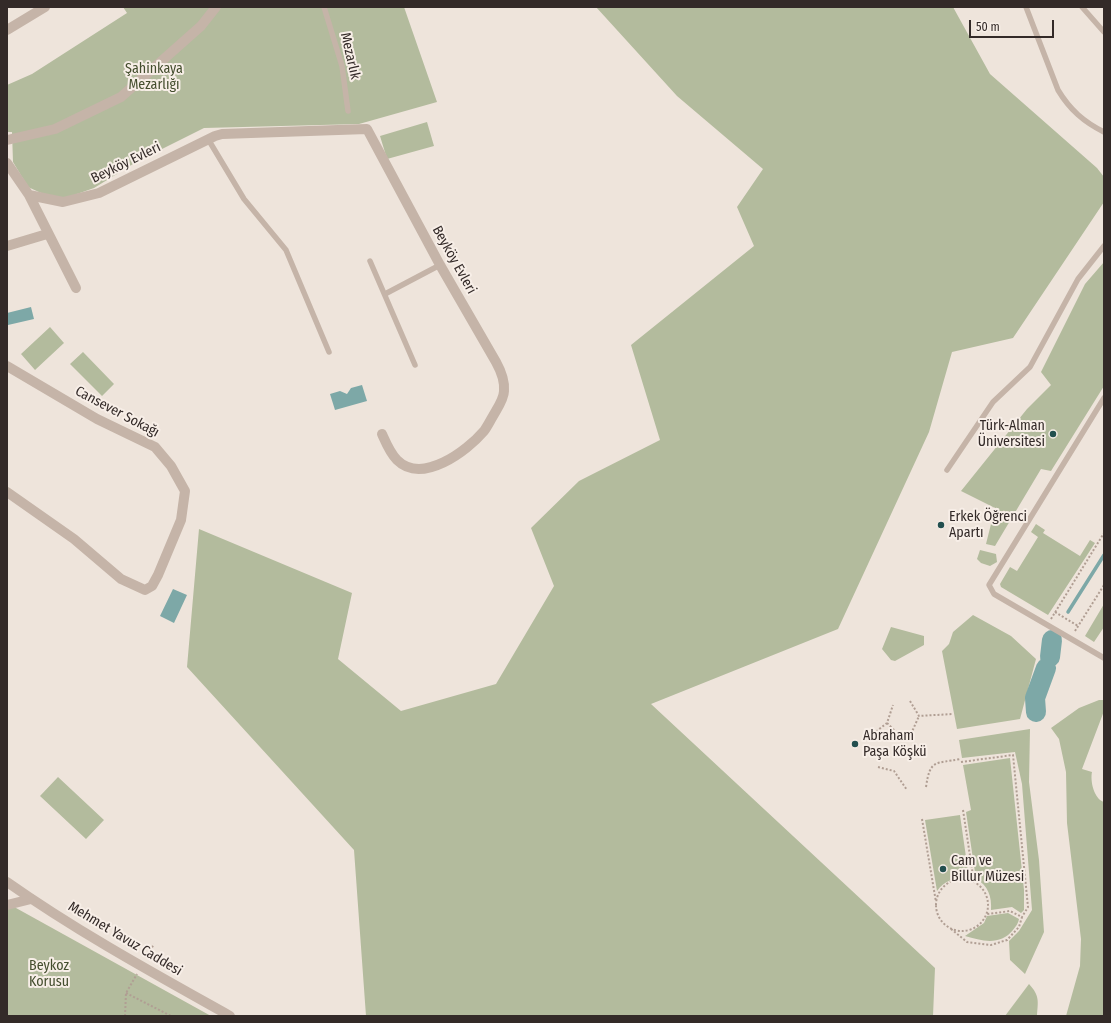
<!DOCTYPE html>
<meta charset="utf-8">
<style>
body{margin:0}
#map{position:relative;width:1111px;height:1023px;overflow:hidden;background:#eee4db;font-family:"Fira Sans Condensed",sans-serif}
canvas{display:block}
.frame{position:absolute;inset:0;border:8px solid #332a28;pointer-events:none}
.scale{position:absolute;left:969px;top:20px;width:85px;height:18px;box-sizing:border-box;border:2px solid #332a28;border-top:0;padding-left:5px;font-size:12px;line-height:14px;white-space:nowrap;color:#332a28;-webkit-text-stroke:3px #f7eee7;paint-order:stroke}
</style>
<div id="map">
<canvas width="1111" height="1023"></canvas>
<div class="frame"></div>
<div class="scale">50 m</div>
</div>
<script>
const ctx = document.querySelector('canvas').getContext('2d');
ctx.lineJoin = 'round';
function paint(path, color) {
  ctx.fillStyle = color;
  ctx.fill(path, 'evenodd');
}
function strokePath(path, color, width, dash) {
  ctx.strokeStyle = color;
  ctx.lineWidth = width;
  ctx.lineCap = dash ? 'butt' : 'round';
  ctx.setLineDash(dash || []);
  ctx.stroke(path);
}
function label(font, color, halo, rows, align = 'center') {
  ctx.font = font + ' "Fira Sans Condensed",sans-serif';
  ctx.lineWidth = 4;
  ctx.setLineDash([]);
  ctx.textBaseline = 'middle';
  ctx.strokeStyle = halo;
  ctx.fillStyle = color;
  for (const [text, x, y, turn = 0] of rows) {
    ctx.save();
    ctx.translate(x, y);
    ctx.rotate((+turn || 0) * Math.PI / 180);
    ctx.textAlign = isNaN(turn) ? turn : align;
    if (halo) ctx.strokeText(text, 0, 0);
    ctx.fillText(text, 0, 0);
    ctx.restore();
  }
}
paint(new Path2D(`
 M 123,7 L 404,7 L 437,102 L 359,124 L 204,128 L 138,161 L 94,188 L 63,199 L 41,193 L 28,187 L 13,162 L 12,132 L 7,132 L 7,85 L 32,74 L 127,13 Z
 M 596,7 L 953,7 L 990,74 L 1097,168 L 1104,177 L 1104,202 L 1013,338 L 952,352 L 929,432 L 838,629 L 651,704 L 935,968 L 933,1016 L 366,1016 L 354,850 L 187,667 L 199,529 L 352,593 L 338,659 L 401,711 L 496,684 L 554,586 L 531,528 L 579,481 L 660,440 L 631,345 L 754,246 L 737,207 L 763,169 L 677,96 Z
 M 427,122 L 434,146 L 387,159 L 380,136 Z
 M 1104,262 L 1104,386 L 1051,471 L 1041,469 L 995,546 L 986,544 L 995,508 L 961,491 L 1027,409 L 1051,385 L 1041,372 L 1085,284 Z
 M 50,327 L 64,343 L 35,370 L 21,354 Z
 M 83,352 L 114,384 L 102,396 L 70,364 Z
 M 1036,524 L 1045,530 L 1043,533 L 1080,556 L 1090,540 L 1095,543 L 1048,615 L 1001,587 L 1000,584 L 1010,567 L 1017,571 L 1038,537 L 1031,532 Z
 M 980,550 L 996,554 L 997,562 L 990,566 L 981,563 L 977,559 Z
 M 1104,604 L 1104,627 L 1094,642 L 1085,636 Z
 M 973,615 L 1011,636 L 1036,659 L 1020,719 L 957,729 L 942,651 L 949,644 L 953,632 Z
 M 891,627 L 924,636 L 924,645 L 895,661 L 891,660 L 882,649 Z
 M 1099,700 L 1104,700 L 1104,711 L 1082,769 L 1092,772 C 1090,781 1094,799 1104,802 L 1104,1016 L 1066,1016 L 1080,966 L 1081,939 L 1067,823 L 1066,772 L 1059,739 L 1051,728 L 1079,708 Z
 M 1030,729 L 1029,782 L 1039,860 L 1044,932 L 1025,974 L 1010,960 L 1009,941 L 1019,931 L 1032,910 L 1022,784 L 1015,752 L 962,758 L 959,740 Z
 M 1010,758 L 1024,890 L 1024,910 L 1021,913 L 1012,907 L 991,910 C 992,897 988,885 976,879 L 966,812 L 971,810 L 963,765 Z
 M 58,777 L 104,820 L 86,839 L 40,796 Z
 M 960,815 L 969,878 C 956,877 945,880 937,891 L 925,820 Z
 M 7,903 L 211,1016 L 7,1016 Z
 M 1008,913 L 1019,919 C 1018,924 1016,926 1013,930 C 1000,946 982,941 965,936 L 984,923 L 987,916 Z
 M 1029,984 C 1040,996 1038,1001 1037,1016 L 1005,1016 Z`), '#b3bb9d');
paint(new Path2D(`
 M 31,307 L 34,319 L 8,325 L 7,313 Z
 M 362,385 L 367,401 L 335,410 L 330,394 L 340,391 L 347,394 L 351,388 Z
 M 173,589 L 187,595 L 174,623 L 160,616 Z`), '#7da8a7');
strokePath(new Path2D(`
 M 1068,612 L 1104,555`), '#7da8a7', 3.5);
strokePath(new Path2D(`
 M 1050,657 L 1052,640
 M 1036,712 L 1035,698 L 1046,668`), '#7da8a7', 20);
strokePath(new Path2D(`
 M 1055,612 L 1078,626
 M 1051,619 L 1104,533
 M 1075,631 L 1104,585
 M 910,701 L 919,716 L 952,714
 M 887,723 L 900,736
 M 873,734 L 887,723 L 893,705
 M 911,734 L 919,716
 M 961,762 L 1013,755 L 1028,907 L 1022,917
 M 878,767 L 894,771 L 907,790
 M 926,787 C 930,759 935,764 960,759
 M 963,810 L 974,882
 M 922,819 L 936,902
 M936 905a26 26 0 1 1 52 0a26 26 0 1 1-52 0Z
 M 951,929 L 967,942 L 991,945 L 1007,940 L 1019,927 L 1022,917 L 1010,911 L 987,914
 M 146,958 L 154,944
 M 126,993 L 171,1016
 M 125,1016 L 126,993 L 137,974`), '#b09e93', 2, [2, 2]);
strokePath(new Path2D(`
 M 324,7 L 342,66 L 348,111
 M 1026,7 L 1058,90 C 1070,110 1084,122 1104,132
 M 1082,7 L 1104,32
 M 208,139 L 244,199 L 286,250 L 329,352
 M 370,261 L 415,365
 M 385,294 L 440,265
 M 1104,398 L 989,585 L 994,594 L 1104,658
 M 947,470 L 993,402 L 1030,367 L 1078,279 L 1104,246`), '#c5b4a8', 5.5);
strokePath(new Path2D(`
 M 7,30 L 45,7
 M 7,163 L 29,195 L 76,288
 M 29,195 L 63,202 L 99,193 L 215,136 L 222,134 L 367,129 L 440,265 L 496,362 C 501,371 505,380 504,391 C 504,399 497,409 493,416 C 490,421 487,427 484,431 C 467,451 422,485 397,460 C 390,453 386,443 382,434
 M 7,246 L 47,234
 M 7,366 L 97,419 L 155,447 L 171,466 L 185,491 L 181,520 L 158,575 L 152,586 L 145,590 L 121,579 L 74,539 L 7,492
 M 7,905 L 31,899`), '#c5b4a8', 10);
strokePath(new Path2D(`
 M 7,140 L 55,129 L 121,97 L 201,26 L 216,7
 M 7,882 C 78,932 155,974 230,1016`), '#c5b4a8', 10);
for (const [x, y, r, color] of [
 [1053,434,4,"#224f4f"],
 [941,525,4,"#224f4f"],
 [855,744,4,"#224f4f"],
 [943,869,4,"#224f4f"]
]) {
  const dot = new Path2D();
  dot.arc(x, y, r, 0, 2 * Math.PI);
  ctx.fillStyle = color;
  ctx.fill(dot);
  strokePath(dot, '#f7eee7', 1.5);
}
label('14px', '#332a28', '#f7eee7', [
 ["Mezarlık",350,56,77],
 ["Beyköy Evleri",126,163,-26],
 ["Beyköy Evleri",454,260,61],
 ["Cansever Sokağı",117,412,28],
 ["Mehmet Yavuz Caddesi",125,939,31]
]);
label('14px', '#444e2e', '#f7eee7', [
 ["Şahinkaya",154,69],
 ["Mezarlığı",154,85],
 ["Beykoz",49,966],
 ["Korusu",49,982]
]);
label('14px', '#332a28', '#f7eee7', [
 ["Türk-Alman",1045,426,"right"],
 ["Üniversitesi",1045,442,"right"],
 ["Erkek Öğrenci",949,517],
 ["Apartı",949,533],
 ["Abraham",863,736],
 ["Paşa Köşkü",863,752],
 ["Cam ve",951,861],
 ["Billur Müzesi",951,877]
], 'left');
</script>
